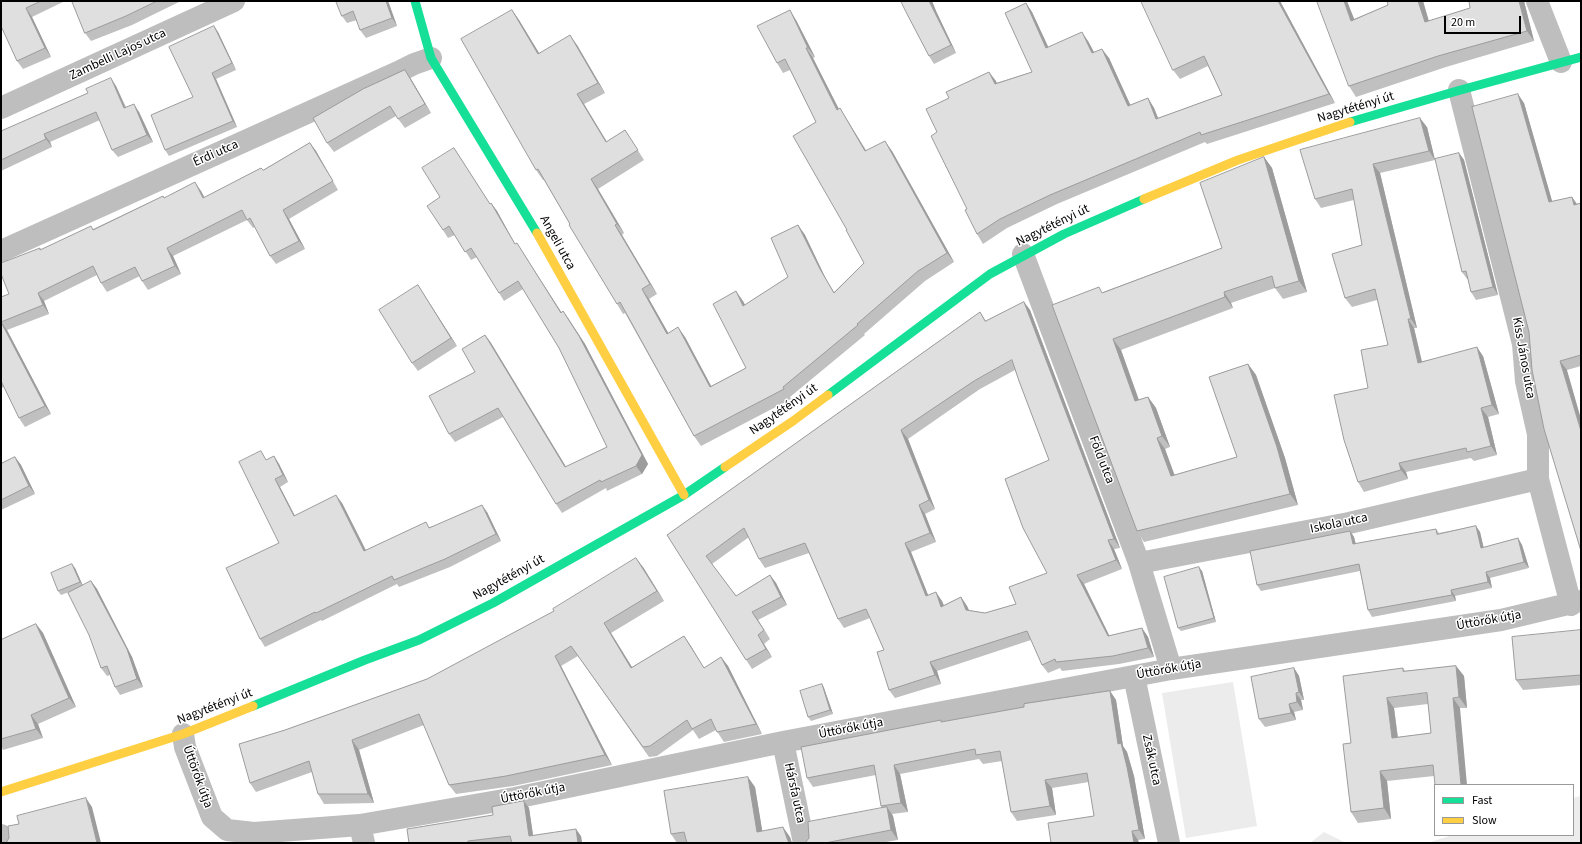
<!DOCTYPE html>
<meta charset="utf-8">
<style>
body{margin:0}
#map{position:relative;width:1582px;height:844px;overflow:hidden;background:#fff;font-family:"Source Sans 3",sans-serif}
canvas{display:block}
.frame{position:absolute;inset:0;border:2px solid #000;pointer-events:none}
.legend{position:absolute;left:1434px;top:784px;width:140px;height:52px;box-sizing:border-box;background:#fff;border:1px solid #999;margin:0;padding:5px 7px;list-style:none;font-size:12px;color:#000}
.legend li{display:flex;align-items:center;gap:8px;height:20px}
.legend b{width:20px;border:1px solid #999}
.scale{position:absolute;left:1444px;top:16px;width:77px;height:18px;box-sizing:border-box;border:2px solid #000;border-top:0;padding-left:5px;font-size:12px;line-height:14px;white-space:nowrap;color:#000;-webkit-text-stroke:3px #fff;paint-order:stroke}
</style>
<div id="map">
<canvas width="1582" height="844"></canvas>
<div class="frame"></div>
<ul class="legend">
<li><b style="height:5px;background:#16e098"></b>Fast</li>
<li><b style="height:5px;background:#ffcf43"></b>Slow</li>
</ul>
<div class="scale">20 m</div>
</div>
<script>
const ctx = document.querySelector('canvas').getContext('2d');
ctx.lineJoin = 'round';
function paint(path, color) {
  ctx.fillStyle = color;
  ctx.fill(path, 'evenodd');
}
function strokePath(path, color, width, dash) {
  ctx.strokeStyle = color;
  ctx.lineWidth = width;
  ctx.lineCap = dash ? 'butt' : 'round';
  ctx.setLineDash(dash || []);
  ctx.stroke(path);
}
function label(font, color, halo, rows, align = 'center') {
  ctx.font = font + ' "Source Sans 3",sans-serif';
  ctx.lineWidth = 3;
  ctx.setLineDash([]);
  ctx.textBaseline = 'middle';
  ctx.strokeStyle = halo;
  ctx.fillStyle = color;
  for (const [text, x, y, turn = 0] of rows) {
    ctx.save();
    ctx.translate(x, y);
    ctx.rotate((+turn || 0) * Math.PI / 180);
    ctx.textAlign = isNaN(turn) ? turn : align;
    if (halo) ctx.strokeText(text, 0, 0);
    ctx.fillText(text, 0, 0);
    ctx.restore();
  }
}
paint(new Path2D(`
 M 1233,682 L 1257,826 L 1186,838 L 1162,693 Z
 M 1581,796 L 1581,843 L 1427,843 L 1453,835 L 1573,835 L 1573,798 Z
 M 1324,832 L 1346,843 L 1310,843 Z`), '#ececec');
strokePath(new Path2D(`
 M 1537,1 L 1561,62
 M 1459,90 L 1523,344 L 1526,381 L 1538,434 L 1538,479 L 1571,605
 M 1,108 L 234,1
 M 1,251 L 398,72 L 414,64 L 431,58
 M 1023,254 L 1139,563 L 1171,669
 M 1139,563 L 1349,523 L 1538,479
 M 1134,676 L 1169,843
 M 183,734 L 185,747 L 212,817 L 227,830 L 254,833 L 360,825 L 515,798 L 783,742 L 1171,669 L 1501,620 L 1581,601
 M 783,742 L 804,843
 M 360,825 L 364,843
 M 1,835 L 3,843`), '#bebebe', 22);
strokePath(new Path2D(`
 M 415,1 L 431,58 L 537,233
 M 1350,122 L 1457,91 L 1581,57
 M 828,395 L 990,274 L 1064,234 L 1144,199
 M 253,706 L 365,660 L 419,640 L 493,603 L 684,495 L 725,467`), '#16e098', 9);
strokePath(new Path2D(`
 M 1144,199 L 1238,160 L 1350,122
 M 537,233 L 684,495
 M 725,467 L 793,421 L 828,395
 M 1,792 L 183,734 L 253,706`), '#ffcf43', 9);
paint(new Path2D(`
 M 1,1 L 65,1 L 32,17 L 51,57 L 23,69 L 17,61 Z
 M 72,1 L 181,1 L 132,25 L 91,41 L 85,33 Z
 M 336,1 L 388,1 L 397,26 L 366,38 L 360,30 L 357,20 L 347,23 L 342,16 Z
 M 901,1 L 932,1 L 936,11 L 956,53 L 934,64 L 929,56 Z
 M 1280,1 L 1335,103 L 1207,144 L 1205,142 L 1057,204 L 1007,228 L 983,244 L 977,234 L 937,132 L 949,98 L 989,72 L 996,83 L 1032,72 L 1026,3 L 1032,12 L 1048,48 L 1088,41 L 1094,52 L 1109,58 L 1130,105 L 1148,98 L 1154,108 L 1158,118 L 1222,95 L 1208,66 L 1180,79 L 1173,70 Z
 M 1423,1 L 1429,21 L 1470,8 L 1469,1 L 1524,1 L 1534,41 L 1446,67 L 1356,97 L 1349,86 L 1354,19 L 1388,5 Z
 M 512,10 L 519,20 L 539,53 L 577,45 L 605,93 L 584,104 L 607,142 L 625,130 L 644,160 L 598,189 L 624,233 L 622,235 L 657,294 L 649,299 L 668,333 L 685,337 L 711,386 L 746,368 L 743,301 L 745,305 L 788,277 L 798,225 L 805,235 L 826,279 L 834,292 L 864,263 L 847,230 L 816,122 L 790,70 L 783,73 L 777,63 L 796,20 L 815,57 L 813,58 L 838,109 L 846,118 L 866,150 L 892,151 L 954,262 L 925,281 L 864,334 L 865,335 L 790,397 L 791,399 L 701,446 L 694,436 L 625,313 L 623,314 L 617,304 L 544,180 L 543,180 L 536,170 Z
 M 218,32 L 236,70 L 216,79 L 237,127 L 169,156 L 165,150 L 193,97 Z
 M 411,79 L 431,113 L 405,128 L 396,116 L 334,152 L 327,143 Z
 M 116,86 L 126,107 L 139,112 L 153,142 L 118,157 L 112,150 L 100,120 L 50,142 L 52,147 L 1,171 L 1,131 Z
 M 1524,103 L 1552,202 L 1572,197 L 1577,204 L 1581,203 L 1581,366 L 1567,370 L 1532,370 Z
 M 1427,127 L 1435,160 L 1380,173 L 1417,328 L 1414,328 L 1422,361 L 1483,356 L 1499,414 L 1488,417 L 1497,455 L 1474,461 L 1471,458 L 1406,472 L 1408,479 L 1364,492 L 1358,482 L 1368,388 L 1388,345 L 1377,300 L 1352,307 L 1345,298 L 1362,245 L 1354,200 L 1321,208 L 1315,199 Z
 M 310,143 L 316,151 L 338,190 L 289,219 L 305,249 L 276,264 L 270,256 L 255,227 L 253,228 L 247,220 L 173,256 L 181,274 L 148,290 L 142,281 L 140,276 L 107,292 L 101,283 L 97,275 L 44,301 L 49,314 L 7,330 L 51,414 L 25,427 L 19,418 L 4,387 L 1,388 L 1,297 L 9,294 L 41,250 L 93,229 L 163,196 L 164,198 L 201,191 L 205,198 L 261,168 L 263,170 Z
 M 454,148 L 490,204 L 491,203 L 497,211 L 515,244 L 522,251 L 561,312 L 563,311 L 569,319 L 585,344 L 648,464 L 642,474 L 607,491 L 606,488 L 562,513 L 556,504 L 503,417 L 455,442 L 449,434 L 475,372 L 485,335 L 491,343 L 566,467 L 607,447 L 559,348 L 523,289 L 504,301 L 477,257 L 471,260 L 455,235 L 448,238 L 443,230 L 440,197 Z
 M 1459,153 L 1464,160 L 1498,295 L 1476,300 L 1471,292 L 1468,279 L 1467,279 L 1462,272 Z
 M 1264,157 L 1272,168 L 1307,292 L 1283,299 L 1275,288 L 1231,303 L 1233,308 L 1121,350 L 1139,400 L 1148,397 L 1156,408 L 1170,447 L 1165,449 L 1174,475 L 1237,457 L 1248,364 L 1256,375 L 1285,458 L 1298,505 L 1144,542 L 1137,531 L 1103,292 L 1222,248 Z
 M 418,285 L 457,346 L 418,371 L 412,363 Z
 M 1024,302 L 1030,310 L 1120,548 L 1114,549 L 1122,569 L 1084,584 L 1109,636 L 1142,628 L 1148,637 L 1154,657 L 1119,664 L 1062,671 L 1060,668 L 1048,673 L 1042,665 L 1031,640 L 937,671 L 941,684 L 895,698 L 889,690 L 884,650 L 870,618 L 844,628 L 838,619 L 809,553 L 765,568 L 759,559 L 749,537 L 712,564 L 736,596 L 770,575 L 776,583 L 787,605 L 758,620 L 770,639 L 764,644 L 772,657 L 752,669 L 667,535 L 980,312 L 986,321 ZM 1015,370 L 1049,460 L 1047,573 L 1016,604 L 985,613 L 969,610 L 967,606 L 961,597 L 944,605 L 942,601 L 928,595 L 911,552 L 936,542 L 925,514 L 935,509 L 908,439 L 980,389 Z
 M 274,456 L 279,464 L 288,482 L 280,487 L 295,516 L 342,503 L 366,550 L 430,527 L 487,512 L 501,541 L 450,567 L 399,587 L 397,584 L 322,621 L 321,620 L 265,647 L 260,639 L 279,543 L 267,460 Z
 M 15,457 L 21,465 L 35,494 L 1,510 L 1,464 Z
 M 1476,526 L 1480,532 L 1484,548 L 1518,538 L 1522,545 L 1529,568 L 1490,578 L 1492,588 L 1455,596 L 1456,601 L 1372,617 L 1368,610 L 1360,571 L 1261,591 L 1257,585 L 1350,531 L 1354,537 L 1356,544 L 1436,529 L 1439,533 Z
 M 643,567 L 664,601 L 611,633 L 632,667 L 684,636 L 704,668 L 721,657 L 728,666 L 762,734 L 724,742 L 716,730 L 699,739 L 693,730 L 657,756 L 649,757 L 578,656 L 561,666 L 612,765 L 513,786 L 456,794 L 449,785 L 424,725 L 359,750 L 374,803 L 324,804 L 318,794 L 312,772 L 256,792 L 250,783 L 285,730 L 427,679 Z
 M 75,568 L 83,586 L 91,581 L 97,589 L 132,657 L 143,687 L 120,695 L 115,687 L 110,675 L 107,676 L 101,668 L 77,589 L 61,595 L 58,591 Z
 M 1202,571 L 1216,622 L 1181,631 L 1178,628 Z
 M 36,624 L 43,633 L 76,707 L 38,724 L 43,738 L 3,750 L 2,748 L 1,748 L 1,640 Z
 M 1581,630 L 1581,685 L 1523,690 L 1516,680 Z
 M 1456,666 L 1464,676 L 1467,708 L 1460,708 L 1434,776 L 1387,781 L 1391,819 L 1358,823 L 1351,812 L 1351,743 L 1403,668 L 1405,671 ZM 1428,704 L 1431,733 L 1398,737 L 1394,708 Z
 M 1294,668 L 1299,676 L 1304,700 L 1301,700 L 1303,710 L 1294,712 L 1296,720 L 1265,727 L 1259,719 Z
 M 822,684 L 824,688 L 833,714 L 811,721 L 808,717 Z
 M 1110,691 L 1116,700 L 1123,746 L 1127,752 L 1134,776 L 1145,839 L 1138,840 L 1139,843 L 1051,843 L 1094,816 L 1089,782 L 1052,788 L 1056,815 L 1017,821 L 1011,812 L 1002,761 L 983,764 L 979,759 L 900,774 L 908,812 L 892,814 L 893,816 L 898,840 L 880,843 L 805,843 L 882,808 L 881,806 L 876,775 L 813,787 L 807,778 L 942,722 Z
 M 755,787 L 762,831 L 790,837 L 792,843 L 677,843 L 671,834 Z
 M 524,801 L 529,808 L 533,835 L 581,836 L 582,843 L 409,843 L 493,815 Z`), '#c0c0c0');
paint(new Path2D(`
 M 386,1 L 388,1 L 397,26 L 392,18 Z
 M 929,1 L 932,1 L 936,11 L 956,53 L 951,45 Z
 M 1278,1 L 1280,1 L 1335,103 L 1329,94 Z
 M 1344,1 L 1347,1 L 1359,31 L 1351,21 Z
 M 1418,1 L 1423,1 L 1432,33 L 1425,22 Z
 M 1519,1 L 1524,1 L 1534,41 L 1527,31 Z
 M 1026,3 L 1032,12 L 1053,57 L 1046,48 Z
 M 26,8 L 32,17 L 51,57 L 45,48 Z
 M 512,10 L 519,20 L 545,63 L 538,54 Z
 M 790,10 L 796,20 L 815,57 L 808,48 Z
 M 214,26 L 218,32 L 236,70 L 232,63 Z
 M 1082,32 L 1088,41 L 1099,62 L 1092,53 Z
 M 570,35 L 577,45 L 605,93 L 598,83 Z
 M 806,48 L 813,58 L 844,119 L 837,110 Z
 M 1102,49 L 1109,58 L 1135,115 L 1128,106 Z
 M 405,70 L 411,79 L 431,113 L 425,104 Z
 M 989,72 L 996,81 L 1001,93 L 995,84 Z
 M 212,73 L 216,79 L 237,127 L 233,121 Z
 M 111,78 L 116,86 L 129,116 L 124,108 Z
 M 577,94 L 584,104 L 613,152 L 606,142 Z
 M 1518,94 L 1524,103 L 1555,211 L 1549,202 Z
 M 1148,98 L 1154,108 L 1162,128 L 1156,119 Z
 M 134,104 L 139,112 L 153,142 L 147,135 Z
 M 840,108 L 846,118 L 872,161 L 865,151 Z
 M 1420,118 L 1427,127 L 1435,160 L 1429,151 Z
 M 44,134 L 50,142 L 52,147 L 46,139 Z
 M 885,141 L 892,151 L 954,262 L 947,253 Z
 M 310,143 L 316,151 L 338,190 L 333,181 Z
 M 1459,153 L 1464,160 L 1498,295 L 1493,287 Z
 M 1264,157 L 1272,168 L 1307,292 L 1299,281 Z
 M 1373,164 L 1380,173 L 1417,328 L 1411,319 Z
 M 591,179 L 598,189 L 624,233 L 617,224 Z
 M 195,182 L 201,191 L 209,207 L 203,198 Z
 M 1572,197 L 1578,206 L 1574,205 Z
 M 491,203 L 497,211 L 520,253 L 515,244 Z
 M 283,210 L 289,219 L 305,249 L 299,241 Z
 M 615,225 L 622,235 L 657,294 L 650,284 Z
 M 798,225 L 805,235 L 826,279 L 840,303 L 834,293 L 820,269 Z
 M 517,243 L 522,251 L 567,321 L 561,313 Z
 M 167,248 L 173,256 L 181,274 L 175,266 Z
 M 418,285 L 423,293 L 457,346 L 451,338 Z
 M 642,289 L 649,299 L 674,343 L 667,334 Z
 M 736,291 L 743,301 L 750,315 L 743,306 Z
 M 1224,292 L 1231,303 L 1233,308 L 1225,297 Z
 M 38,293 L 44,301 L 49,314 L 43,305 Z
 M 1024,302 L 1030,310 L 1120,548 L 1114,539 Z
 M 563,311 L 585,344 L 648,464 L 642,474 L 636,466 Z
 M 1408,319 L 1414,328 L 1424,372 L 1418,363 Z
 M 1,322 L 7,330 L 51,414 L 45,406 Z
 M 678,327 L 685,337 L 717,397 L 710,387 Z
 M 485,335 L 491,343 L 571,475 L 565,467 Z
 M 1113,339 L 1121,350 L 1143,412 L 1135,401 Z
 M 1477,347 L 1483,356 L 1499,414 L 1492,405 Z
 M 1560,361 L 1567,370 L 1581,419 L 1581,431 Z
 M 1248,364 L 1256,375 L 1285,458 L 1298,505 L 1290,494 Z
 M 1148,397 L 1156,408 L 1170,447 L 1162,436 Z
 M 1481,408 L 1488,417 L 1497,455 L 1491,446 Z
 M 901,430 L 908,439 L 935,509 L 929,500 Z
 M 1157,438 L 1165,449 L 1179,487 L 1171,476 Z
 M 274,456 L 279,464 L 288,482 L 283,475 Z
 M 15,457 L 21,465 L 35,494 L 29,486 Z
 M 1399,463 L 1406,472 L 1408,479 L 1401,470 Z
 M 275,479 L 280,487 L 299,524 L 294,516 Z
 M 336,495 L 342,503 L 370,559 L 364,551 Z
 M 482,505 L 487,512 L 501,541 L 496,534 Z
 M 919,505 L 925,514 L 936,542 L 930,533 Z
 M 1476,526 L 1480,532 L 1485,555 L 1481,548 Z
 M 1350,531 L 1354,537 L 1357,551 L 1353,544 Z
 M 1518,538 L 1522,545 L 1529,568 L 1524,562 Z
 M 1108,540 L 1114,549 L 1122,569 L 1116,560 Z
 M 905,543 L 911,552 L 932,605 L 926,596 Z
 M 636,558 L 643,567 L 664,601 L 657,591 Z
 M 72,564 L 75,568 L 83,586 L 80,582 Z
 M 1199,567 L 1202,571 L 1216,622 L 1214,618 Z
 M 1486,572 L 1490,578 L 1492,588 L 1488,582 Z
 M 770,575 L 776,583 L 787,605 L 781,597 Z
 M 1077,575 L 1084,584 L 1114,645 L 1108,636 Z
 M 91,581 L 97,589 L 132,657 L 143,687 L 137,679 Z
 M 1451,590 L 1455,596 L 1456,601 L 1452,595 Z
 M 936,592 L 942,601 L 947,615 L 941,607 Z
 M 961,597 L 967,606 L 972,618 L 966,610 Z
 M 752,612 L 758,620 L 770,639 Z
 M 604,623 L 611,633 L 638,677 L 631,668 Z
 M 36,624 L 43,633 L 76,707 L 69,698 Z
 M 1142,628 L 1148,637 L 1154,657 L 1148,648 Z
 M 758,635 L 764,644 L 772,657 L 766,649 Z
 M 684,636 L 691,646 L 710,678 L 704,668 Z
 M 555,656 L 561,666 L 612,765 L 605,755 Z
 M 721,657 L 728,666 L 762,734 L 756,724 Z
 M 930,662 L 937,671 L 941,684 L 935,675 Z
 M 1456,666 L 1464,676 L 1467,708 L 1459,697 Z
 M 1294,668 L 1299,676 L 1304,700 L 1299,692 Z
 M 822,684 L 824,688 L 833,714 L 830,710 Z
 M 1110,691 L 1116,700 L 1123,746 L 1127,752 L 1134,776 L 1145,839 L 1139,830 L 1118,744 Z
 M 1296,693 L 1301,700 L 1303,710 L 1297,702 Z
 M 1387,698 L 1394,708 L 1399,748 L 1392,738 Z
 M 1453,698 L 1460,708 L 1467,785 L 1461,785 Z
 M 1289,704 L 1294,712 L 1296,720 L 1291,713 Z
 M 31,715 L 38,724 L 43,738 L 36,729 Z
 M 352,740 L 359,750 L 374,803 L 368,794 Z
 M 894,765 L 900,774 L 908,812 L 901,803 Z
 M 1380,771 L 1387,781 L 1391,819 L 1384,808 Z
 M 748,777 L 755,787 L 764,841 L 757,832 Z
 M 1045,780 L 1052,788 L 1056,815 L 1050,806 Z
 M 86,798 L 92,807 L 101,843 L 97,843 Z
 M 524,801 L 529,808 L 534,842 L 529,836 Z
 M 887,807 L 893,816 L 898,840 L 891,830 Z
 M 783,827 L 790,837 L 792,843 L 789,843 L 788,841 Z
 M 576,829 L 581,836 L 582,843 L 578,843 Z
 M 1132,831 L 1138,840 L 1139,843 L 1134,843 Z`), '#9c9c9c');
const building = new Path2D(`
 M 1,1 L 41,1 L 26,8 L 45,48 L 17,61 L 1,26 Z
 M 72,1 L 157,1 L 126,16 L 85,33 Z
 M 336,1 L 386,1 L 392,18 L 360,30 L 353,11 L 342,16 Z
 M 901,1 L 929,1 L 951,45 L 929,56 L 906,12 Z
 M 1141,1 L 1278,1 L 1329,94 L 1201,135 L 1200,132 L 1050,195 L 1000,219 L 977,234 L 965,210 L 967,209 L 931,136 L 937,132 L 926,109 L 949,98 L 946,92 L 989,72 L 995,84 L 1032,72 L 1005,13 L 1026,3 L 1046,48 L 1082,32 L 1092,53 L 1102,49 L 1128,106 L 1148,98 L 1156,119 L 1222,95 L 1204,56 L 1173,70 Z
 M 1317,1 L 1344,1 L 1351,21 L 1388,5 L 1387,1 L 1418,1 L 1425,22 L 1470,8 L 1469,1 L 1519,1 L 1527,31 L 1438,56 L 1349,86 Z
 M 512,10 L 538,54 L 570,35 L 598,83 L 577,94 L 606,142 L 625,130 L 638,150 L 591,179 L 617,224 L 615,225 L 650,284 L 642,289 L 667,334 L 678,327 L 710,387 L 746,368 L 713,304 L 736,291 L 743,306 L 788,277 L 771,238 L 798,225 L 820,269 L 834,293 L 864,263 L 846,230 L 847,230 L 793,136 L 816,122 L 785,59 L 777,63 L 757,26 L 790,10 L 808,48 L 806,48 L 837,110 L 840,108 L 865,151 L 885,141 L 947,253 L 918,271 L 857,324 L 858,325 L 783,387 L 784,389 L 694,436 L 620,302 L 617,304 L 569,225 L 570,224 L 538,169 L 536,170 L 461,39 Z
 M 214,26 L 232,63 L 212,73 L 233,121 L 165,150 L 151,115 L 193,97 L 169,47 Z
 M 405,70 L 425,104 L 398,119 L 390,106 L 327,143 L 313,118 L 363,89 Z
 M 111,78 L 124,108 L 134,104 L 147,135 L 112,150 L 96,112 L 44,134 L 46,139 L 1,160 L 1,131 L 88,93 L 86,89 Z
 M 1518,94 L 1549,202 L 1572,197 L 1574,205 L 1581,203 L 1581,355 L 1560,361 L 1581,431 L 1581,551 L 1544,429 L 1532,370 L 1529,332 L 1472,107 Z
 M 1420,118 L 1429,151 L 1373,164 L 1411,319 L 1408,319 L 1418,363 L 1477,347 L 1492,405 L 1481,408 L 1491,446 L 1467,452 L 1466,448 L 1399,463 L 1401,470 L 1358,482 L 1344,440 L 1334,395 L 1368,388 L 1361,350 L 1388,345 L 1375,289 L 1345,298 L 1332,254 L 1362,245 L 1352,189 L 1315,199 L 1300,150 Z
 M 310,143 L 333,181 L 283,210 L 299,241 L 270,256 L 250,218 L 247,220 L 242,210 L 167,248 L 175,266 L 142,281 L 135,267 L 101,283 L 93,266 L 38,293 L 43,305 L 1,322 L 45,406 L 19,418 L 1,381 L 1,297 L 9,294 L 1,274 L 1,263 L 40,248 L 40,250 L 91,226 L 93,230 L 163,196 L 164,198 L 195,182 L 203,198 L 261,168 L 263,170 Z
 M 454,148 L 490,204 L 491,203 L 515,244 L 517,243 L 561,313 L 563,311 L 579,336 L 642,455 L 636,466 L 601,482 L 600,480 L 556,504 L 498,408 L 449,434 L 429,396 L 475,372 L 462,349 L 485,335 L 565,467 L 607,447 L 559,348 L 518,281 L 499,293 L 471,248 L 465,252 L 449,226 L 443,230 L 427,206 L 440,197 L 422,168 Z
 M 1459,153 L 1493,287 L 1471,292 L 1466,271 L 1462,272 L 1435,159 Z
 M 1264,157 L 1299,281 L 1275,288 L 1272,276 L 1224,292 L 1225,297 L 1113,339 L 1135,401 L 1148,397 L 1162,436 L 1157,438 L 1171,476 L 1237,457 L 1209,377 L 1248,364 L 1277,447 L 1290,494 L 1137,531 L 1052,305 L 1099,287 L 1102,293 L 1222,248 L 1200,183 Z
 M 418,285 L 451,338 L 412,363 L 379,310 Z
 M 1024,302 L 1114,539 L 1108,540 L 1116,560 L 1077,575 L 1108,636 L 1142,628 L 1148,648 L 1113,656 L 1056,662 L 1055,659 L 1042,665 L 1027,631 L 930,662 L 935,675 L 889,690 L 877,652 L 884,650 L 866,609 L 838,619 L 805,543 L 759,559 L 744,528 L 706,556 L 736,596 L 770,575 L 781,597 L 752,612 L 764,630 L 758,635 L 766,649 L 746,660 L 667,535 L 980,312 L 985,321 ZM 1012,360 L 1019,381 L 1049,460 L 1005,479 L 1023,528 L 1047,573 L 1009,587 L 1016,604 L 985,613 L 966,610 L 961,597 L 941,607 L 936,592 L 926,596 L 905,543 L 930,533 L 919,505 L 929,500 L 901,430 L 974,381 Z
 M 261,451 L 266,460 L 274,456 L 283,475 L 275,479 L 294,516 L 336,495 L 364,551 L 426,522 L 429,528 L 482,505 L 496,534 L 445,559 L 394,580 L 392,576 L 316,613 L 315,612 L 260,639 L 226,568 L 279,543 L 239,462 Z
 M 15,457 L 29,486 L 1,500 L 1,464 Z
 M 1476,526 L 1481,548 L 1518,538 L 1524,562 L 1486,572 L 1488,582 L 1451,590 L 1452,595 L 1368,610 L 1359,564 L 1257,585 L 1250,551 L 1350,531 L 1353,544 L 1436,529 L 1437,534 Z
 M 636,558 L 657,591 L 604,623 L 631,668 L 684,636 L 704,668 L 721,657 L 756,724 L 717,732 L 711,719 L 692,729 L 687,720 L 650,746 L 643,747 L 571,646 L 555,656 L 605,755 L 506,776 L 449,785 L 419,714 L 352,740 L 368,794 L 318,794 L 309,761 L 250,783 L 239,744 L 285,730 L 427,679 L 554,611 L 553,609 Z
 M 72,564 L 80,582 L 58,591 L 51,573 Z
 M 1199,567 L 1214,618 L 1178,628 L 1164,577 Z
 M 91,581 L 127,649 L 137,679 L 115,687 L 107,666 L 101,668 L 89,635 L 68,593 Z
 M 36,624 L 69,698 L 31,715 L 36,729 L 1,739 L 1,640 Z
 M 1581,630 L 1581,675 L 1516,680 L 1512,637 Z
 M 1456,666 L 1459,697 L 1453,698 L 1461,785 L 1435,785 L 1433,765 L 1380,771 L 1384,808 L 1351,812 L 1343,744 L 1351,743 L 1343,676 L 1403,668 L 1403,671 ZM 1427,693 L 1431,733 L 1392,738 L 1387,698 Z
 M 1294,668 L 1299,692 L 1296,693 L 1297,702 L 1289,704 L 1291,713 L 1259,719 L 1251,677 Z
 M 822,684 L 830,710 L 808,717 L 800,691 Z
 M 1110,691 L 1118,744 L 1121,743 L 1127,767 L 1139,830 L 1132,831 L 1134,843 L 1051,843 L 1048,823 L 1094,816 L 1087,773 L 1045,780 L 1050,806 L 1011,812 L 1000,751 L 976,755 L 975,749 L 894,765 L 901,803 L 881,806 L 874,765 L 807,778 L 801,747 L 941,720 L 941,722 L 1024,707 L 1024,704 Z
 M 748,777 L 757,832 L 783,827 L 788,841 L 790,843 L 687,843 L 684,832 L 671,834 L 664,791 Z
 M 86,798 L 97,843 L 6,843 L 9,838 L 8,826 L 19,824 L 17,816 Z
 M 524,801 L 529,836 L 576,829 L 578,843 L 512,843 L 510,836 L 468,841 L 468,843 L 409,843 L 407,829 L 493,815 L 492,807 Z
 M 887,807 L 891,830 L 825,843 L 805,843 L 809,838 L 808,822 Z`);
paint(building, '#dfdfdf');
strokePath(building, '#9c9c9c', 1);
label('13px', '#000', '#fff', [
 ["Zambelli Lajos utca",118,55,-25],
 ["Nagytétényi út",1356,108,-17],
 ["Érdi utca",216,154,-24],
 ["Nagytétényi út",1053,226,-26],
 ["Angeli utca",557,243,61],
 ["Kiss János utca",1523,358,80],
 ["Nagytétényi út",784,410,-35],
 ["Föld utca",1101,460,69],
 ["Iskola utca",1339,524,-12],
 ["Nagytétényi út",509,578,-29],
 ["Úttörők útja",1489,621,-10],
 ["Úttörők útja",1169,670,-10],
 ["Nagytétényi út",215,707,-21],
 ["Úttörők útja",851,729,-11],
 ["Zsák utca",1151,760,78],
 ["Úttörők útja",197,777,70],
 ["Hársfa utca",794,793,78],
 ["Úttörők útja",533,794,-11]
]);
</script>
